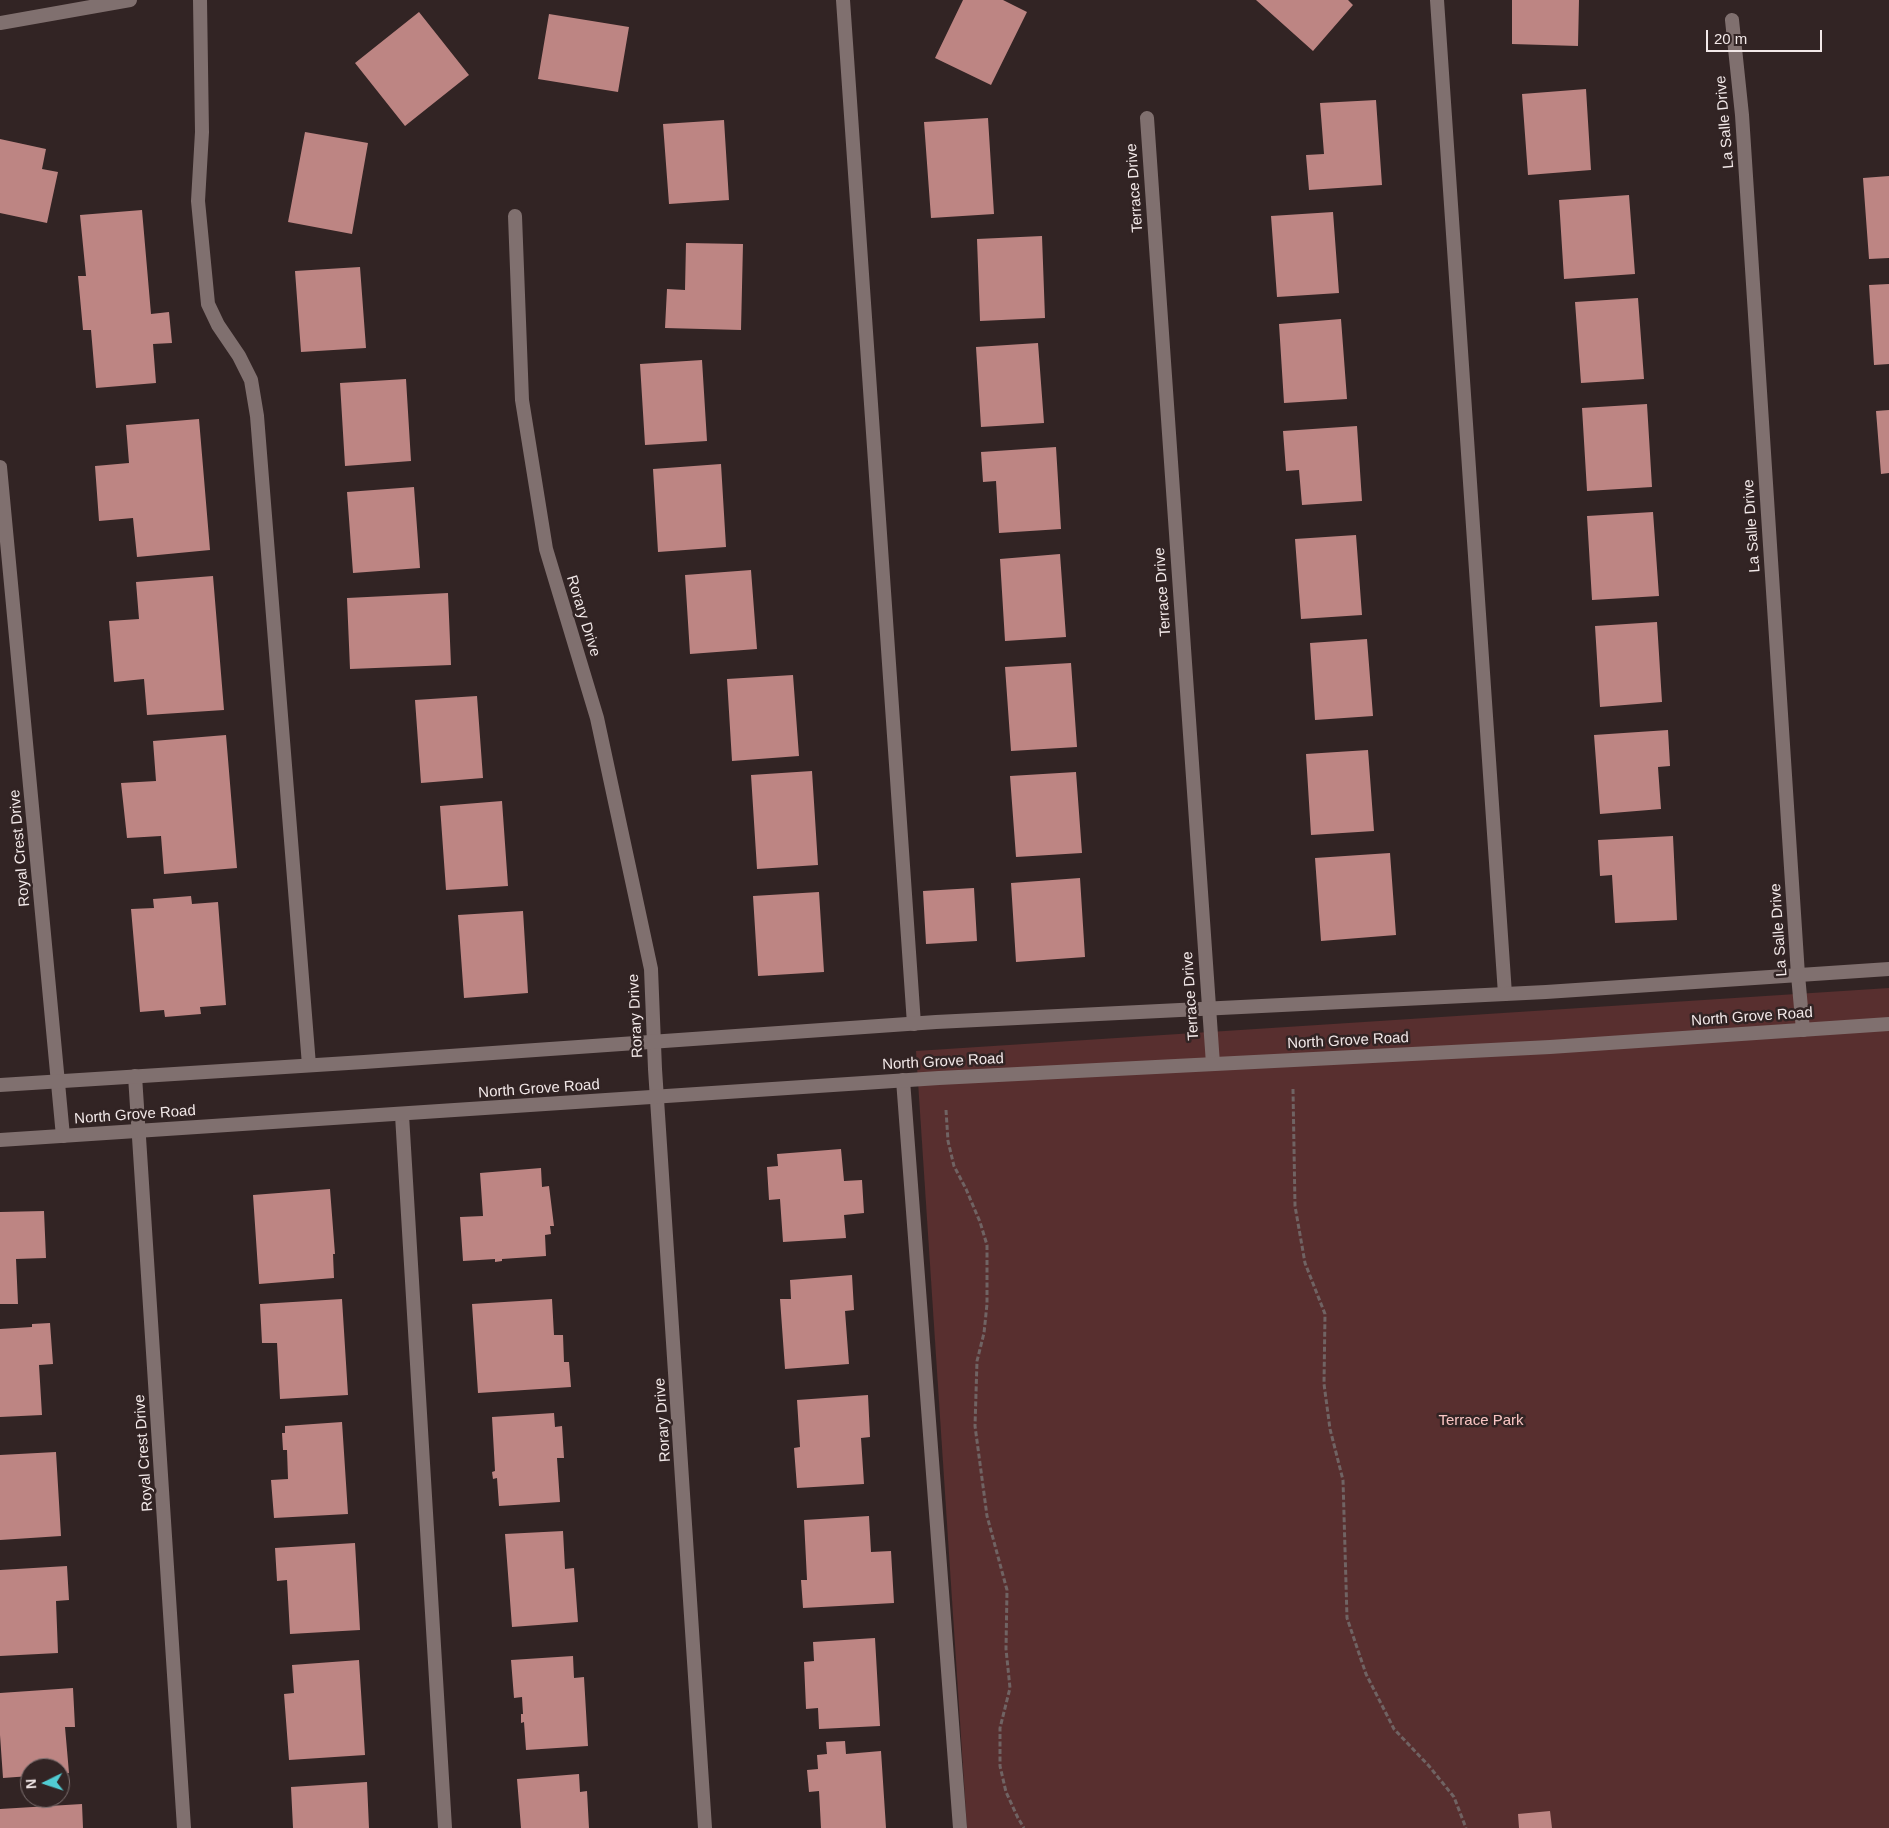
<!DOCTYPE html>
<style>
body{margin:0}
#map{position:relative;width:1889px;height:1828px;overflow:hidden;background:#322424;font-family:Helvetica,sans-serif}
canvas{display:block}
.north{position:absolute;left:20px;top:1758px;width:50px;height:50px;box-sizing:border-box;background:#322424;border:1px solid #7f7272;border-radius:50%;rotate:266deg;font-size:14px;font-weight:700;line-height:20px;text-align:center;color:#f2e8e8}
.north::after{content:'';display:block;margin:auto;width:18px;height:22px;background:#51ccd3;clip-path:polygon(50% 0,100% 100%,50% 72%,0 100%)}
.scale{position:absolute;left:1706px;top:30px;width:116px;height:22px;box-sizing:border-box;border:2px solid #f2e8e8;border-top:0;padding-left:6px;font-size:15px;line-height:18px;white-space:nowrap;color:#f2e8e8;-webkit-text-stroke:4px #322424;paint-order:stroke}
</style>
<div id="map">
<canvas width="1889" height="1828"></canvas>
<div class="north">N</div>
<div class="scale">20 m</div>
</div>
<script>
const ctx = document.querySelector('canvas').getContext('2d');
ctx.lineJoin = 'round';
function paint(path, color) {
  ctx.fillStyle = color;
  ctx.fill(path, 'evenodd');
}
function strokePath(path, color, width, dash) {
  ctx.strokeStyle = color;
  ctx.lineWidth = width;
  ctx.lineCap = dash ? 'butt' : 'round';
  ctx.setLineDash(dash || []);
  ctx.stroke(path);
}
function label(font, color, halo, rows, align = 'center') {
  ctx.font = font + ' Helvetica,sans-serif';
  ctx.lineWidth = 5;
  ctx.setLineDash([]);
  ctx.textBaseline = 'middle';
  ctx.strokeStyle = halo;
  ctx.fillStyle = color;
  for (const [text, x, y, turn = 0] of rows) {
    ctx.save();
    ctx.translate(x, y);
    ctx.rotate((+turn || 0) * Math.PI / 180);
    ctx.textAlign = isNaN(turn) ? turn : align;
    if (halo) ctx.strokeText(text, 0, 0);
    ctx.fillText(text, 0, 0);
    ctx.restore();
  }
}
paint(new Path2D(`
 M 1889,988 L 1889,1828 L 967,1828 L 916,1051 Z`), '#582f2f');
paint(new Path2D(`
 M 963,0 L 1003,0 L 1027,12 L 991,85 L 935,58 Z
 M 1256,0 L 1348,0 L 1353,5 L 1313,51 Z
 M 1512,0 L 1579,0 L 1578,46 L 1512,44 Z
 M 419,12 L 469,75 L 405,126 L 355,63 Z
 M 549,14 L 629,27 L 618,92 L 538,79 Z
 M 1586,89 L 1591,170 L 1528,175 L 1522,94 Z
 M 1376,100 L 1382,185 L 1309,190 L 1306,155 L 1324,154 L 1320,103 Z
 M 988,118 L 994,214 L 931,218 L 924,122 Z
 M 724,120 L 729,200 L 669,204 L 663,124 Z
 M 305,132 L 368,143 L 352,234 L 288,222 Z
 M 0,139 L 46,149 L 42,169 L 58,172 L 47,223 L 0,213 Z
 M 1889,176 L 1889,258 L 1869,259 L 1863,178 Z
 M 1629,195 L 1635,274 L 1564,279 L 1559,200 Z
 M 142,210 L 151,314 L 169,312 L 172,343 L 153,344 L 156,383 L 96,388 L 91,330 L 83,330 L 78,276 L 86,276 L 80,215 Z
 M 1333,212 L 1339,293 L 1277,297 L 1271,216 Z
 M 1042,236 L 1045,318 L 980,321 L 977,239 Z
 M 686,243 L 743,244 L 741,330 L 665,328 L 667,289 L 685,290 Z
 M 360,267 L 366,348 L 301,352 L 295,271 Z
 M 1889,284 L 1889,364 L 1874,365 L 1869,285 Z
 M 1638,298 L 1644,379 L 1581,383 L 1575,302 Z
 M 1341,319 L 1347,399 L 1284,403 L 1279,324 Z
 M 1038,343 L 1044,423 L 981,427 L 976,347 Z
 M 702,360 L 707,441 L 645,445 L 640,364 Z
 M 406,379 L 411,461 L 345,466 L 340,383 Z
 M 1647,404 L 1652,487 L 1587,491 L 1582,408 Z
 M 1889,410 L 1889,473 L 1881,474 L 1876,411 Z
 M 199,419 L 210,550 L 137,557 L 133,518 L 99,521 L 95,466 L 129,463 L 126,425 Z
 M 1357,426 L 1362,501 L 1302,505 L 1299,470 L 1286,471 L 1283,431 Z
 M 1056,447 L 1061,529 L 999,533 L 996,481 L 983,482 L 981,452 Z
 M 721,464 L 726,547 L 658,552 L 653,469 Z
 M 414,487 L 420,568 L 353,573 L 347,492 Z
 M 1653,512 L 1659,596 L 1592,600 L 1587,516 Z
 M 1356,535 L 1362,615 L 1301,619 L 1295,539 Z
 M 1060,554 L 1066,637 L 1005,641 L 1000,559 Z
 M 751,570 L 757,649 L 690,654 L 685,575 Z
 M 213,576 L 224,710 L 147,715 L 144,679 L 114,682 L 109,621 L 139,619 L 136,582 Z
 M 448,593 L 451,665 L 350,669 L 347,598 Z
 M 1657,622 L 1662,702 L 1600,707 L 1595,626 Z
 M 1367,639 L 1373,716 L 1315,720 L 1310,643 Z
 M 1071,663 L 1077,747 L 1011,751 L 1005,667 Z
 M 793,675 L 799,756 L 732,761 L 727,679 Z
 M 477,696 L 483,778 L 421,783 L 415,700 Z
 M 1668,730 L 1670,766 L 1658,767 L 1661,809 L 1600,814 L 1594,735 Z
 M 226,735 L 237,868 L 164,874 L 161,836 L 127,838 L 121,783 L 156,781 L 153,741 Z
 M 1368,750 L 1374,831 L 1311,835 L 1306,754 Z
 M 812,771 L 818,865 L 757,869 L 751,775 Z
 M 1076,772 L 1082,853 L 1016,857 L 1010,776 Z
 M 502,801 L 508,886 L 446,890 L 440,806 Z
 M 1673,836 L 1677,920 L 1615,923 L 1612,875 L 1600,876 L 1598,840 Z
 M 1390,853 L 1396,935 L 1321,941 L 1315,858 Z
 M 1080,878 L 1085,957 L 1016,962 L 1011,883 Z
 M 974,888 L 977,941 L 926,944 L 923,891 Z
 M 819,892 L 824,972 L 758,976 L 753,896 Z
 M 191,896 L 192,904 L 218,902 L 226,1005 L 200,1007 L 201,1014 L 165,1017 L 164,1010 L 140,1012 L 131,909 L 154,908 L 153,899 Z
 M 523,911 L 528,993 L 464,998 L 458,915 Z
 M 841,1149 L 844,1181 L 862,1180 L 864,1213 L 844,1215 L 846,1238 L 783,1242 L 780,1199 L 769,1200 L 767,1167 L 778,1166 L 777,1154 Z
 M 541,1168 L 542,1187 L 549,1186 L 554,1226 L 550,1226 L 551,1234 L 545,1235 L 546,1256 L 502,1259 L 502,1261 L 495,1262 L 495,1259 L 463,1261 L 460,1217 L 483,1216 L 480,1173 Z
 M 330,1189 L 335,1254 L 333,1254 L 334,1278 L 259,1284 L 253,1195 Z
 M 44,1211 L 46,1258 L 16,1259 L 18,1304 L 0,1304 L 0,1212 Z
 M 852,1275 L 854,1310 L 845,1311 L 849,1364 L 785,1369 L 780,1299 L 791,1299 L 790,1280 Z
 M 342,1299 L 348,1395 L 280,1399 L 277,1343 L 262,1343 L 260,1304 Z
 M 552,1299 L 554,1335 L 563,1335 L 564,1362 L 569,1362 L 571,1387 L 478,1393 L 472,1304 Z
 M 50,1323 L 53,1364 L 39,1365 L 42,1415 L 0,1417 L 0,1329 L 32,1327 L 32,1324 Z
 M 868,1395 L 870,1437 L 861,1438 L 864,1484 L 797,1488 L 794,1448 L 800,1447 L 797,1400 Z
 M 554,1413 L 555,1427 L 562,1426 L 564,1458 L 557,1458 L 560,1502 L 499,1506 L 497,1478 L 493,1479 L 492,1472 L 495,1471 L 492,1417 Z
 M 342,1422 L 348,1514 L 274,1518 L 271,1480 L 288,1479 L 287,1450 L 283,1450 L 282,1433 L 285,1433 L 285,1426 Z
 M 56,1452 L 61,1536 L 0,1540 L 0,1455 Z
 M 869,1516 L 871,1552 L 891,1551 L 894,1603 L 803,1608 L 801,1580 L 807,1580 L 804,1520 Z
 M 563,1531 L 565,1569 L 574,1568 L 578,1622 L 512,1627 L 505,1534 Z
 M 355,1543 L 360,1630 L 290,1634 L 287,1580 L 277,1581 L 275,1548 Z
 M 67,1566 L 69,1600 L 56,1601 L 58,1653 L 0,1656 L 0,1570 Z
 M 875,1638 L 880,1726 L 819,1729 L 818,1708 L 806,1709 L 804,1662 L 814,1661 L 813,1642 Z
 M 573,1656 L 574,1678 L 584,1677 L 588,1746 L 526,1750 L 524,1722 L 521,1723 L 521,1714 L 523,1714 L 522,1697 L 514,1698 L 511,1660 Z
 M 359,1660 L 365,1755 L 289,1760 L 284,1694 L 294,1693 L 292,1665 Z
 M 73,1688 L 75,1727 L 65,1727 L 69,1773 L 60,1774 L 60,1768 L 30,1768 L 30,1776 L 3,1778 L 0,1735 L 0,1693 Z
 M 845,1741 L 846,1754 L 881,1751 L 886,1828 L 821,1828 L 819,1791 L 809,1792 L 807,1770 L 818,1769 L 817,1755 L 827,1754 L 826,1742 Z
 M 579,1774 L 580,1792 L 587,1791 L 589,1828 L 521,1828 L 517,1779 Z
 M 367,1782 L 369,1828 L 293,1828 L 291,1787 Z
 M 82,1804 L 83,1828 L 0,1828 L 0,1809 Z
 M 1550,1811 L 1552,1828 L 1519,1828 L 1518,1814 Z`), '#bd8583');
strokePath(new Path2D(`
 M 1293,1089 L 1295,1206 L 1305,1263 L 1325,1314 L 1324,1384 L 1330,1429 L 1343,1480 L 1347,1618 L 1366,1674 L 1394,1729 L 1429,1766 L 1454,1797 L 1466,1828
 M 946,1110 L 948,1141 L 954,1166 L 966,1189 L 980,1222 L 987,1245 L 987,1304 L 984,1333 L 977,1361 L 975,1426 L 987,1516 L 1007,1590 L 1006,1649 L 1010,1688 L 1000,1728 L 1000,1766 L 1006,1792 L 1018,1818 L 1024,1828`), '#706363', 3, [5, 2.5]);
strokePath(new Path2D(`
 M 200,0 L 202,132 L 198,201 L 208,304 L 218,325 L 239,356 L 251,380 L 257,416 L 309,1065
 M 843,0 L 914,1024
 M 1437,0 L 1505,994
 M 0,23 L 130,0
 M 903,1080 L 960,1828
 M 402,1115 L 445,1828`), '#80706f', 14);
strokePath(new Path2D(`
 M 1732,20 L 1742,115 L 1798,975 L 1803,1030
 M 1147,118 L 1213,1064
 M 515,216 L 522,400 L 546,549 L 597,718 L 651,969 L 655,1069 L 705,1828
 M 0,467 L 63,1136
 M 135,1076 L 184,1828`), '#80706f', 14);
strokePath(new Path2D(`
 M 0,1085 L 364,1062 L 936,1022 L 1546,992 L 1889,969
 M 0,1140 L 939,1078 L 1550,1047 L 1889,1024`), '#80706f', 14);
label('15px', '#f2e8e8', '#322424', [
 ["La Salle Drive",1725,122,-95],
 ["Terrace Drive",1135,188,-94],
 ["La Salle Drive",1752,526,-94],
 ["Terrace Drive",1163,592,-94],
 ["Rorary Drive",583,616,73],
 ["Royal Crest Drive",20,848,-95],
 ["La Salle Drive",1779,930,-94],
 ["Terrace Drive",1191,996,-94],
 ["Rorary Drive",636,1016,-93],
 ["North Grove Road",1752,1017,-4],
 ["North Grove Road",1348,1041,-3],
 ["North Grove Road",943,1062,-3],
 ["North Grove Road",539,1089,-4],
 ["North Grove Road",135,1115,-4],
 ["Rorary Drive",663,1420,-94],
 ["Royal Crest Drive",144,1453,-94]
]);
label('15px', '#f9c5c3', '#322424', [
 ["Terrace Park",1481,1421]
]);
</script>
